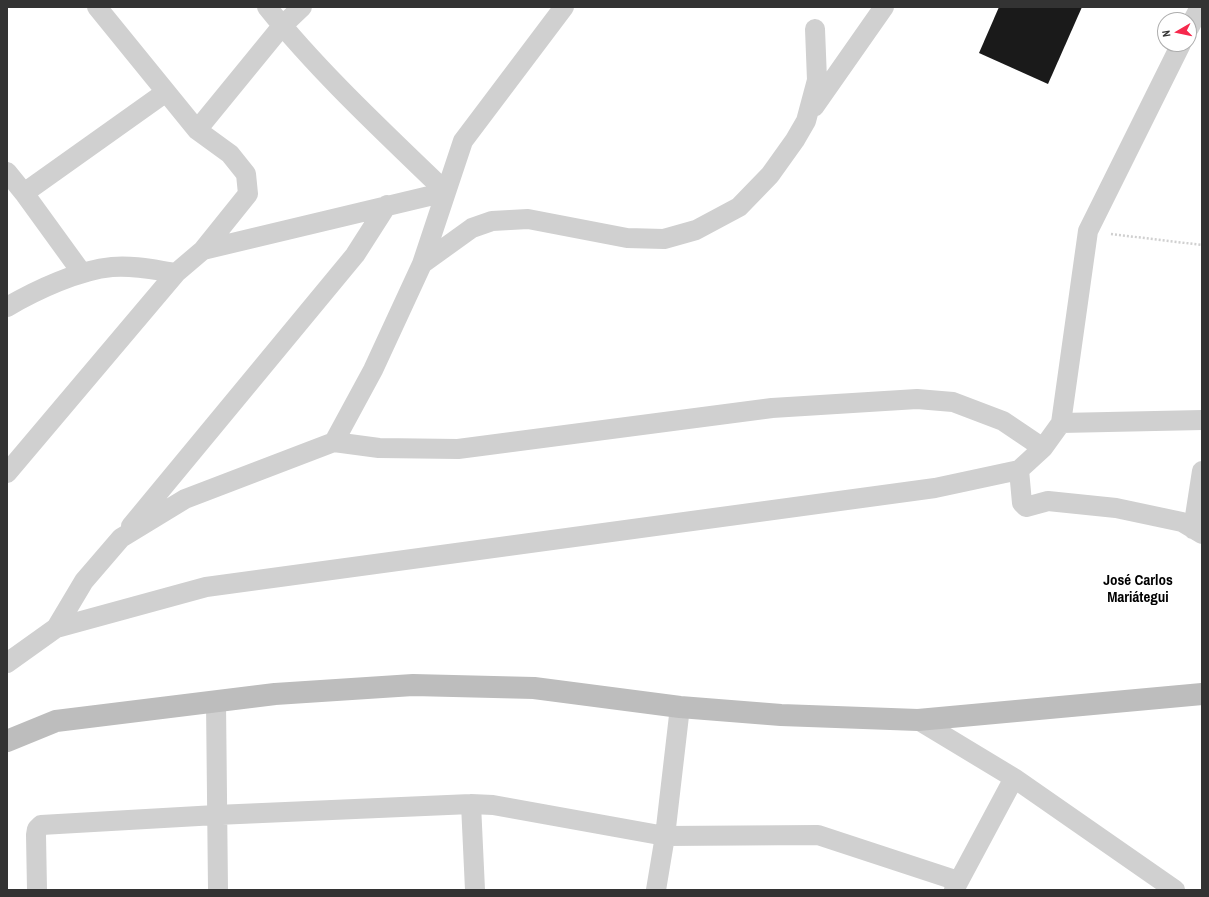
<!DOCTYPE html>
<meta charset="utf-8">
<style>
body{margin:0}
#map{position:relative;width:1209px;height:897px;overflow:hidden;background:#fff;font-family:"Archivo Narrow",sans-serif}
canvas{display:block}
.frame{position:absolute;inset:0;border:8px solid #333;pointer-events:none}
.north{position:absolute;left:1157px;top:12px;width:40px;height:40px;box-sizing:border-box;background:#fff;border:1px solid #adadad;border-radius:50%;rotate:261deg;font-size:11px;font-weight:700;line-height:16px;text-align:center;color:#333}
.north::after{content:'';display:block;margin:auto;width:14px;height:18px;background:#f6294d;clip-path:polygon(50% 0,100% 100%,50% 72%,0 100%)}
</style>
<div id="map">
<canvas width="1209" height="897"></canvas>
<div class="frame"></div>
<div class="north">N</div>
</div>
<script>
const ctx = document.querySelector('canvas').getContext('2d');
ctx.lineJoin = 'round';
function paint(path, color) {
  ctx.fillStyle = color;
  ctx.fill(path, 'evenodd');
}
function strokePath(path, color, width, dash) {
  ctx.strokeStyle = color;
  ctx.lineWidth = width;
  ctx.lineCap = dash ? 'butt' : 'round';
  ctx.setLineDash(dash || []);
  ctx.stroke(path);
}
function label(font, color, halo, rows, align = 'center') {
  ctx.font = font + ' "Archivo Narrow",sans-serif';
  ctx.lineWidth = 4;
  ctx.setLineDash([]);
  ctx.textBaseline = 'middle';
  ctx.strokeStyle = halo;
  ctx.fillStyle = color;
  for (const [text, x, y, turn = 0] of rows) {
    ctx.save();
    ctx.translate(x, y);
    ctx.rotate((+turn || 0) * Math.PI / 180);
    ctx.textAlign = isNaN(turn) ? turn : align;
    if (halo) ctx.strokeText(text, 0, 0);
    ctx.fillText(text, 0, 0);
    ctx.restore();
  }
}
paint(new Path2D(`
 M 999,7 L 1082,7 L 1048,84 L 979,53 Z`), '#1a1a1a');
strokePath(new Path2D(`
 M 1111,234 L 1202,245`), '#d0d0d0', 2.5, [2, 2]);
strokePath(new Path2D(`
 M 97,7 L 197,130 L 230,154 L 246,174 L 248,194 L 203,250
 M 267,7 C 320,73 385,133 446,192
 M 1189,28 L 1200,7
 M 814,107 L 884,7
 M 197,130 L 282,26 L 302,7
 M 7,172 L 24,193 L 82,273
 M 24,193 L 166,92
 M 422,264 L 472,228 L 492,221 L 528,219 L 627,238 L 664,239 L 696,230 L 739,207 L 770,175 L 795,140 L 806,121 L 817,80 L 815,29
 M 7,307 C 36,290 79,270 112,267 C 134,265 155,270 176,273
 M 1061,423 L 1202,420
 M 334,442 L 373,370 L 422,264 L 463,141 L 564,7
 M 1019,470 L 1022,503 L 1026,507 L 1048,501 L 1116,508 L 1182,522 L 1202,534
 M 7,473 L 176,273 L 203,250 L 446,192
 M 131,526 L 355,255 L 387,205
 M 1193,529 L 1202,471
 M 56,628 L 84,581 L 121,538 L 185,499 L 334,442 L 379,448 L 458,449 L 772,408 L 917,399 L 953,402 L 1003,421 L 1043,448
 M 7,663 L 56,628 L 206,587 L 935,488 L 1019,470 L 1043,448 L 1061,423 L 1088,231 L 1181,44
 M 216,702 L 218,890
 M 918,720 L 1014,778 L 1175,890
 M 471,804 L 475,890
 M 37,890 L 36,835 L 37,829 L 41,825 L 216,815 L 471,804 L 493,805 L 665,836 L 818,835 L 958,881
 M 656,890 L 665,836 L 680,707
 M 954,890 L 1014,778`), '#d0d0d0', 20);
strokePath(new Path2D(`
 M 7,741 L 56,721 L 275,694 L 413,685 L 534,688 L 680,707 L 781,715 L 918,720 L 1202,694`), '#bdbdbd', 22);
label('bold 15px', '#000', '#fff', [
 ["José Carlos",1138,581],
 ["Mariátegui",1138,598]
]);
</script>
